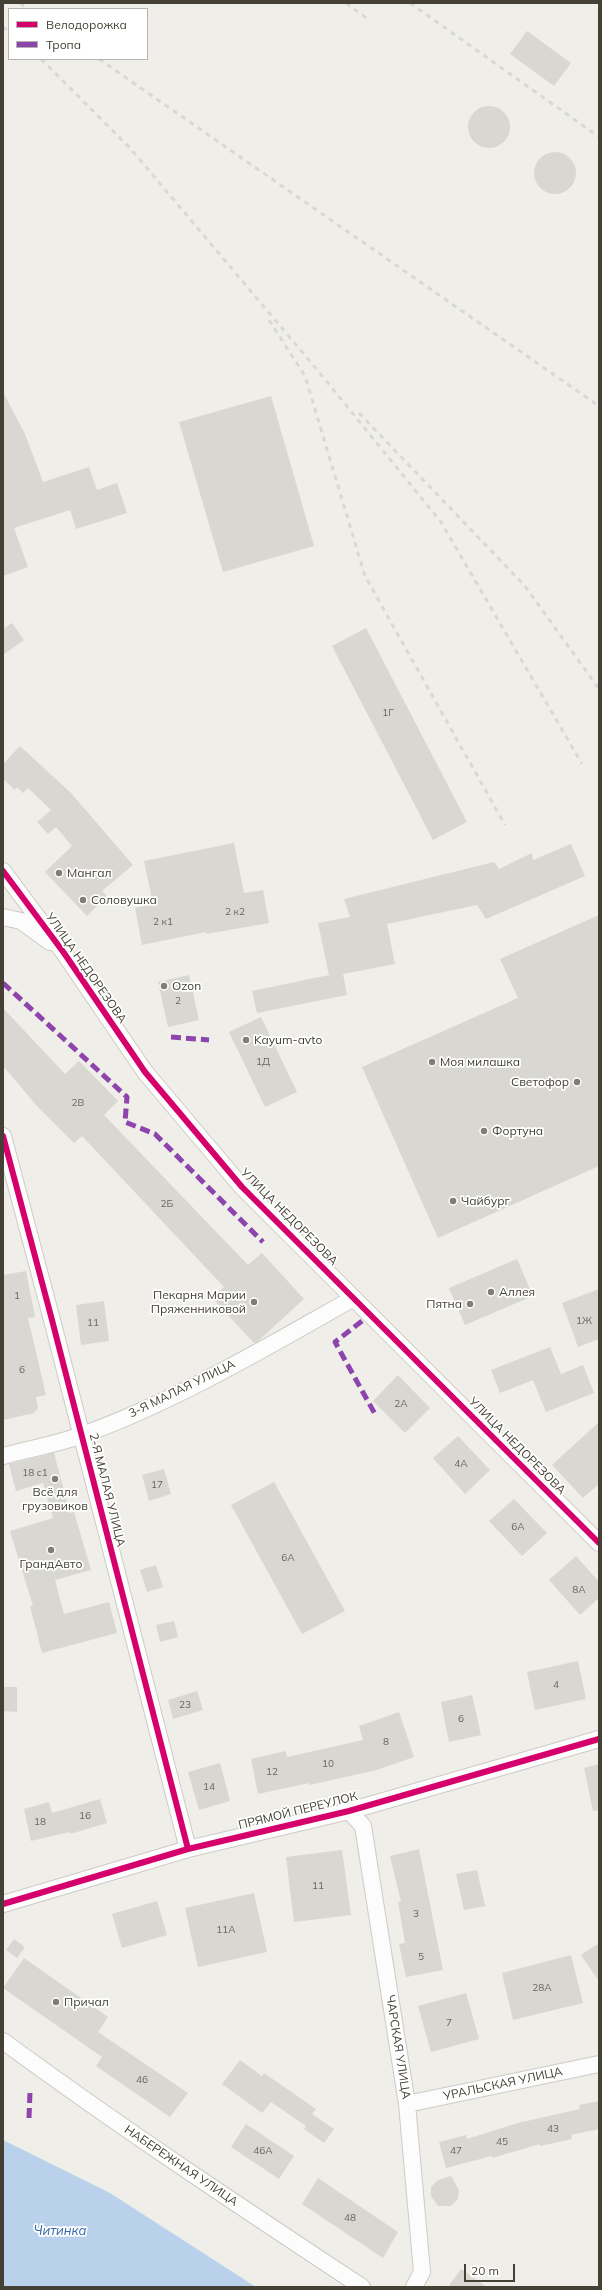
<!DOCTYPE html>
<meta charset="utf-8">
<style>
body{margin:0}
#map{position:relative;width:602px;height:2290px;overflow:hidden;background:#efeee8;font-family:Mulish,sans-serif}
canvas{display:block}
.frame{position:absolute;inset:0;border:4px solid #444035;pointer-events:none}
.legend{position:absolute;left:8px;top:8px;width:140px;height:52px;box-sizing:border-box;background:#fff;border:1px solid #b4b3ae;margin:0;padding:5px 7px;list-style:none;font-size:12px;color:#444035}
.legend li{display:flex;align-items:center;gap:8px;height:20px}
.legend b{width:20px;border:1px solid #b4b3ae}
.scale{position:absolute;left:464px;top:2264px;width:51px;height:18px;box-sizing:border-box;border:2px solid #444035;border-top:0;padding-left:5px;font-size:12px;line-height:14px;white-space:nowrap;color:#444035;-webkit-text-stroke:3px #fff;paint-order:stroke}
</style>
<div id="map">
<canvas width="602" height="2290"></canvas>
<div class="frame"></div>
<ul class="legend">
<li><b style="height:5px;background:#d6006c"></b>Велодорожка</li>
<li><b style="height:5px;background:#8e44ad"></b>Тропа</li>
</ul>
<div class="scale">20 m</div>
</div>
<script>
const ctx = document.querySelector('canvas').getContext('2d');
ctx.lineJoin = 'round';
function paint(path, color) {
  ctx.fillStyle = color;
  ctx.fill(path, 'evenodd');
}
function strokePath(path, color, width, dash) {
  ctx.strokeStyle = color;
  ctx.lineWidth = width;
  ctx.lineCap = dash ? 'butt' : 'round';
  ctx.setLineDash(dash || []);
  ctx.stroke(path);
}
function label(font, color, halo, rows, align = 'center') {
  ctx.font = font + ' Mulish,sans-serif';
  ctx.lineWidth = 3.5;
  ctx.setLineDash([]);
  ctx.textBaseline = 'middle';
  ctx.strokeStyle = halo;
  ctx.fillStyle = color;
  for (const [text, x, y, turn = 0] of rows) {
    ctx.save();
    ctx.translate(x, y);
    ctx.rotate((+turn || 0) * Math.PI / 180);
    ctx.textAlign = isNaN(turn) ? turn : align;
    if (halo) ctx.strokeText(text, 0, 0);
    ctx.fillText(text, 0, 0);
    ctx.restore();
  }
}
paint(new Path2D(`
 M 3,2140 L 110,2193 L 256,2287 L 3,2287 Z`), '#bad1ec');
paint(new Path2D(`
 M 527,31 L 571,63 L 554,86 L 510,54 Z
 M468 127a21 21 0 1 1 42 0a21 21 0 1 1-42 0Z
 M534 173a21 21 0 1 1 42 0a21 21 0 1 1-42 0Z
 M 3,392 L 25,434 L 43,482 L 89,467 L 97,490 L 117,483 L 127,513 L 76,529 L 70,510 L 14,528 L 28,567 L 3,576 Z
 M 271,396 L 314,546 L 223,572 L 179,422 Z
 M 12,623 L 24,640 L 3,655 L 3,629 Z
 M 366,628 L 467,822 L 433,840 L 332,646 Z
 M 20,746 L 71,793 L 133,865 L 102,891 L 107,896 L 87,916 L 45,872 L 72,846 L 56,827 L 48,834 L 37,822 L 51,810 L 28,788 L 23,793 L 17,787 L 15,790 L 3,779 L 3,764 Z
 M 234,843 L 244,893 L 263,890 L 269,923 L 206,934 L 206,932 L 142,945 L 135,908 L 153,904 L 144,861 Z
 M 571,844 L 585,876 L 486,919 L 477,905 L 387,924 L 395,964 L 343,974 L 347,995 L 257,1013 L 252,991 L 329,975 L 318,923 L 350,917 L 344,899 L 494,862 L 499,869 L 532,853 L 533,860 Z
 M 599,915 L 599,1166 L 438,1238 L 362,1067 L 518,998 L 500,959 Z
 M 189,975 L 199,1020 L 168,1027 L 158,982 Z
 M 3,1008 L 65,1074 L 79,1061 L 118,1101 L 104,1115 L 248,1265 L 262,1253 L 304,1299 L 257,1342 L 254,1343 L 212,1298 L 224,1287 L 82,1136 L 74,1143 L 37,1106 L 3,1066 Z
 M 261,1017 L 297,1092 L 265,1107 L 229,1032 Z
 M 517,1259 L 533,1296 L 465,1325 L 449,1288 Z
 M 26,1271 L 35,1317 L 28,1318 L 46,1395 L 36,1397 L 38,1408 L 34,1413 L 3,1420 L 3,1275 Z
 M 599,1289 L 599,1339 L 578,1347 L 562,1303 Z
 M 104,1301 L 109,1341 L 81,1345 L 76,1305 Z
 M 550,1347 L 561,1374 L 583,1365 L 594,1393 L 546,1412 L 533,1380 L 500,1393 L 491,1370 Z
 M 398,1375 L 430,1408 L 405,1433 L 373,1401 Z
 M 599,1422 L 599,1484 L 583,1498 L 552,1465 Z
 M 458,1436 L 490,1470 L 465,1494 L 433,1458 Z
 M 54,1453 L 70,1513 L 74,1512 L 91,1570 L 55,1580 L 64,1614 L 109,1602 L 117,1633 L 42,1653 L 30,1606 L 33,1606 L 10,1531 L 53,1518 L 43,1483 L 16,1491 L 9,1464 Z
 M 164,1469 L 171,1494 L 149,1501 L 142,1475 Z
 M 274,1482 L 345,1611 L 302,1634 L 231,1505 Z
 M 514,1499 L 547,1533 L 522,1556 L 489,1521 Z
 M 576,1556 L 599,1582 L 599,1598 L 580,1615 L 549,1580 Z
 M 156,1565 L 163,1587 L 147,1592 L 140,1570 Z
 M 174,1621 L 178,1637 L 160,1642 L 156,1625 Z
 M 578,1661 L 586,1699 L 535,1710 L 527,1672 Z
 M 3,1687 L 17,1687 L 17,1712 L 3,1711 Z
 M 197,1691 L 203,1710 L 173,1719 L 168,1700 Z
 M 472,1695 L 481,1735 L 449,1742 L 441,1702 Z
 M 399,1712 L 414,1757 L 377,1770 L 309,1785 L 309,1783 L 258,1794 L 251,1759 L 286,1751 L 287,1757 L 363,1740 L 359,1726 Z
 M 220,1763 L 230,1801 L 199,1810 L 188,1772 Z
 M 599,1764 L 599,1810 L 593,1811 L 584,1768 Z
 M 100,1799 L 107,1823 L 70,1834 L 70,1832 L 31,1841 L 24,1809 L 49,1802 L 52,1813 Z
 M 419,1849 L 443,1970 L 406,1977 L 399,1944 L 405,1943 L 398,1902 L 401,1902 L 390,1856 Z
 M 342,1850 L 351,1915 L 294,1922 L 286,1857 Z
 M 477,1870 L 485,1906 L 464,1910 L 456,1874 Z
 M 254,1893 L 267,1952 L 198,1967 L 185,1908 Z
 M 157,1901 L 167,1935 L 122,1948 L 112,1914 Z
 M 14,1939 L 25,1947 L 17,1958 L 6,1950 Z
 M 599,1943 L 599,1981 L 581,1955 Z
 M 571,1955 L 583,2003 L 513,2020 L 502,1973 Z
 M 24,1958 L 108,2017 L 98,2032 L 188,2093 L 170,2117 L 96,2066 L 102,2057 L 3,1988 Z
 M 466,1993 L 479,2039 L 431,2052 L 418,2006 Z
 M 240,2060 L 262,2076 L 264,2073 L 316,2109 L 312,2114 L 334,2129 L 324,2143 L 304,2129 L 306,2126 L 271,2102 L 262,2113 L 222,2084 Z
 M 599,2101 L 599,2129 L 571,2135 L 572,2139 L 540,2146 L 540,2144 L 492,2158 L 492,2156 L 446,2168 L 439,2142 L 466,2135 L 467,2139 L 518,2123 L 580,2109 L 579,2105 Z
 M 246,2124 L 294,2156 L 279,2179 L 231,2147 Z
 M 451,2176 L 459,2190 L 458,2199 L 451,2206 L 438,2206 L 431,2196 L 431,2187 L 438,2180 Z
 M 318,2178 L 398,2232 L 383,2258 L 302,2204 Z
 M 461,2269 L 487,2287 L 448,2287 Z`), '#d8d7d1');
const minor = new Path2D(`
 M 3,871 L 64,953 L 145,1072 L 242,1187 L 599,1543
 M 3,917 L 21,921 L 50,942
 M 3,1136 L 52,1320 L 188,1849
 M 3,1456 C 29,1449 57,1444 82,1435 C 176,1401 265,1348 352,1299
 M 349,1811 L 363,1826 L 407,2104 L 422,2272 L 414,2287
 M 3,1904 L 188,1849 L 349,1811 L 599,1739
 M 3,2041 C 120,2127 241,2207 362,2287
 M 407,2104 L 599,2064`);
strokePath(minor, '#cdcbc6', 18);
strokePath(minor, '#fdfcfc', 16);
strokePath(new Path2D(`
 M 20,3 L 28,9
 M 346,3 L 369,20
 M 410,3 L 599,137
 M 3,27 L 9,32
 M 41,59 L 130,148 L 319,372 L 441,522 L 582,764
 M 99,59 L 599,406
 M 269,320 L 305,376 L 365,576 L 505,825
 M 359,413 L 525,586 L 599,689`), '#d8d8d7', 3, [5, 5]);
strokePath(new Path2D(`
 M 3,983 L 127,1097 L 125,1122 L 155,1134 L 263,1242
 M 171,1037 L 209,1040
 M 362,1321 L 335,1342 L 375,1414
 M 29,2118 L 30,2092`), '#8e44ad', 5, [10, 5]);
strokePath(new Path2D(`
 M 3,871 L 64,953 L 145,1072 L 242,1187 L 599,1543
 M 3,1136 L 52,1320 L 188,1849
 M 3,1904 L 188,1849 L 349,1811 L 599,1739`), '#d6006c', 6);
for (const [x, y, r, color] of [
 [59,873,4,"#807d74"],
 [83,900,4,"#807d74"],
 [164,986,4,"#807d74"],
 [246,1040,4,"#807d74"],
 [432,1062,4,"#807d74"],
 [577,1082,4,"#807d74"],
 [484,1131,4,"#807d74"],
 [453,1201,4,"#807d74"],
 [491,1292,4,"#807d74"],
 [254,1302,4,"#807d74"],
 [470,1304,4,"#807d74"],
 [55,1479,4,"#807d74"],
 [51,1550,4,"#807d74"],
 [56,2002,4,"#807d74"]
]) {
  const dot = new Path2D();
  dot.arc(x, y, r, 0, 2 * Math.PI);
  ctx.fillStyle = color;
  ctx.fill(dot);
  strokePath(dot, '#fff', 1.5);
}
label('10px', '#6a665d', null, [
 ["1Г",388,713],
 ["2 к2",235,912],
 ["2 к1",163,922],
 ["2",178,1001],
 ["1Д",263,1062],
 ["2В",78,1103],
 ["2Б",167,1204],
 ["1",17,1296],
 ["1Ж",584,1321],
 ["11",93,1323],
 ["6",22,1370],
 ["2А",401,1404],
 ["4А",461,1464],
 ["18 с1",35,1473],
 ["17",157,1485],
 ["6А",518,1527],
 ["6А",288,1558],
 ["8А",579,1590],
 ["4",556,1685],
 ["23",185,1705],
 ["6",461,1719],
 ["8",386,1742],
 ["10",328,1764],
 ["12",272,1772],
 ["14",209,1787],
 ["16",85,1816],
 ["18",40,1822],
 ["11",318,1886],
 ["3",416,1914],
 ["11А",226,1930],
 ["5",421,1957],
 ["28А",542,1988],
 ["7",449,2023],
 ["46",142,2080],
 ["43",553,2129],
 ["45",502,2142],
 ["46А",263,2151],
 ["47",456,2151],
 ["48",350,2218]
]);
label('12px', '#444035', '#fff', [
 ["Мангал",67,873],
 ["Соловушка",91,900],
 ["Ozon",172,986],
 ["Kayum-avto",254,1040],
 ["Моя милашка",440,1062],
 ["Светофор",569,1082,"right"],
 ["Фортуна",492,1131],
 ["Чайбург",461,1201],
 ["Аллея",499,1292],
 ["Пекарня Марии",246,1295,"right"],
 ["Пряженниковой",246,1309,"right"],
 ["Пятна",462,1304,"right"],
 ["Всё для",55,1492,"center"],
 ["грузовиков",55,1506,"center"],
 ["ГрандАвто",51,1564,"center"],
 ["Причал",64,2002]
], 'left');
label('12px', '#444035', '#fff', [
 ["УЛИЦА НЕДОРЕЗОВА",86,968,55],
 ["УЛИЦА НЕДОРЕЗОВА",289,1217,45],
 ["3-Я МАЛАЯ УЛИЦА",182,1389,-26],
 ["УЛИЦА НЕДОРЕЗОВА",517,1446,45],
 ["2-Я МАЛАЯ УЛИЦА",107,1490,76],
 ["ПРЯМОЙ ПЕРЕУЛОК",298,1811,-14],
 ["ЧАРСКАЯ УЛИЦА",398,2047,81],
 ["УРАЛЬСКАЯ УЛИЦА",503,2084,-12],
 ["НАБЕРЕЖНАЯ УЛИЦА",181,2166,34]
]);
label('italic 13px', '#3368ab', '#fff', [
 ["Читинка",60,2231]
]);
</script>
